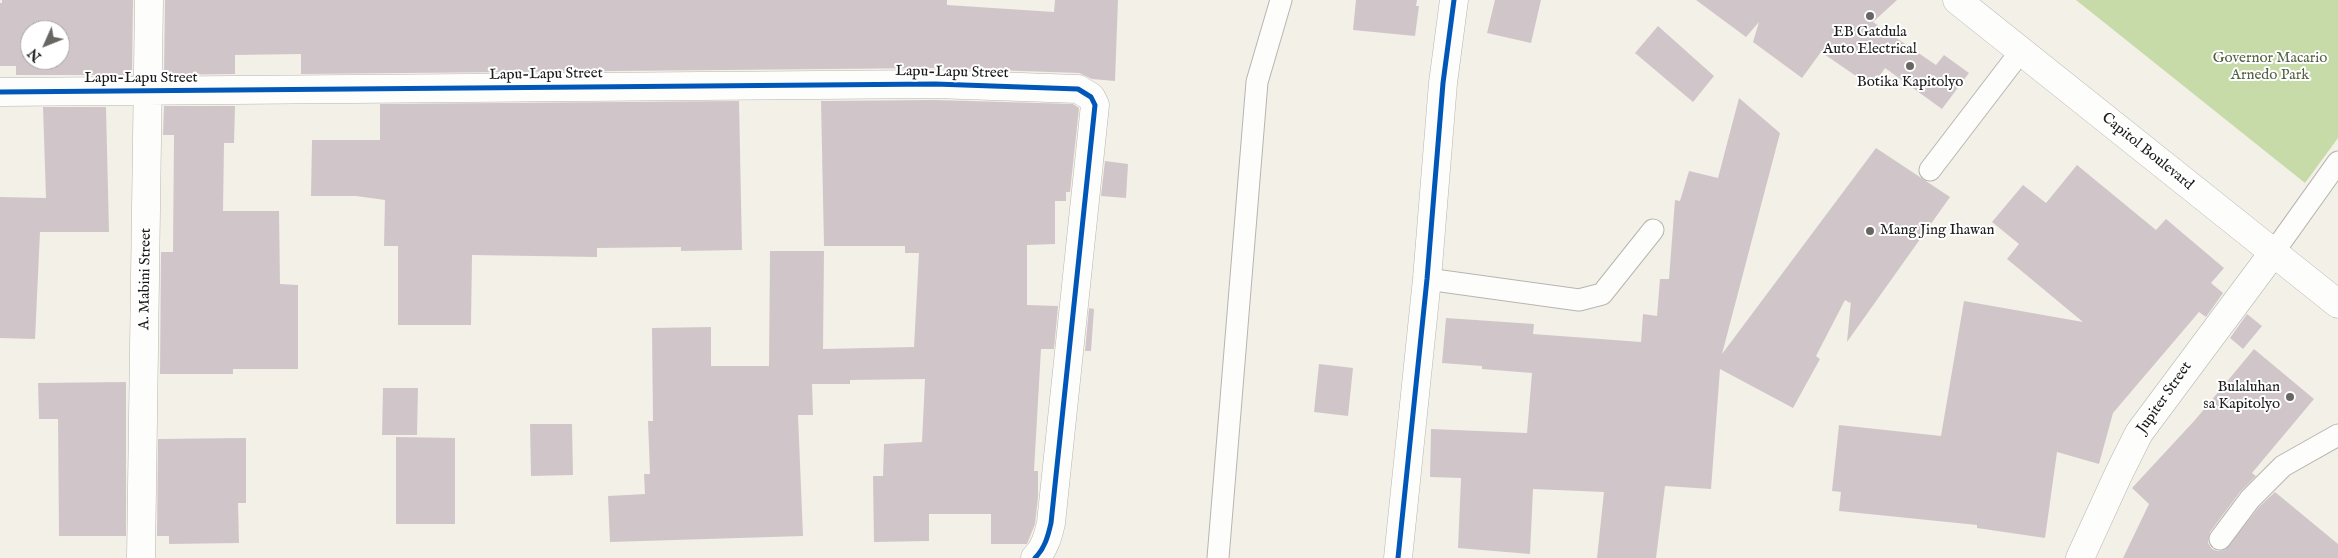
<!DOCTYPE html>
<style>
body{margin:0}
#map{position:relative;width:2338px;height:558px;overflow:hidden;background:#f3f0e8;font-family:"IM FELL English",serif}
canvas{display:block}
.north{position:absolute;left:20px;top:20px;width:50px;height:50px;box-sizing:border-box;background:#fff;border:1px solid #a4a4a4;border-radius:50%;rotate:226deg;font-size:14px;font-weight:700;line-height:20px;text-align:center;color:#1c1c1c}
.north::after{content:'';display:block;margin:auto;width:18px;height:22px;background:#676663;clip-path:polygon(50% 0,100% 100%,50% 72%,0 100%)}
</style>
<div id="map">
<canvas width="2338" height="558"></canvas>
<div class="north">N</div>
</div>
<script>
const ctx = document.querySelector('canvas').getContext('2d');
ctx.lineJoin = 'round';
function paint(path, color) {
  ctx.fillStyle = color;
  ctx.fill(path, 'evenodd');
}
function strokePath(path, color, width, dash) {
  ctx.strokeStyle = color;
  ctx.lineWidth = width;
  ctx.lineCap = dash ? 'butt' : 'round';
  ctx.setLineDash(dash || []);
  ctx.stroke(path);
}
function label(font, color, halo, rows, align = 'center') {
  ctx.font = font + ' "IM FELL English",serif';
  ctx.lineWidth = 4;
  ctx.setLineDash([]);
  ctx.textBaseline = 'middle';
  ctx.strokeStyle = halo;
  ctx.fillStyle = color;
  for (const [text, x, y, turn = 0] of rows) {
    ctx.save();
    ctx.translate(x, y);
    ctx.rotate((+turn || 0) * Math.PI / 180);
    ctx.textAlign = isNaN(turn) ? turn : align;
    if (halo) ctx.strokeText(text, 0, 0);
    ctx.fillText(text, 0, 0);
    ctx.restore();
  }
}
paint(new Path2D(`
 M 2076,0 L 2338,0 L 2338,138 L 2305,183 Z`), '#c7dba9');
paint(new Path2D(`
 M 2,0 L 133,0 L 132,75 L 16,75 L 16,66 L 0,66 L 0,3 L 2,3 ZM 30,30 L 60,30 L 60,60 L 30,60 Z
 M 165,0 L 947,0 L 947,5 L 1054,12 L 1055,0 L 1118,0 L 1115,81 L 1092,79 L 1079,73 L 935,68 L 301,74 L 301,54 L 235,55 L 235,74 L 164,75 Z
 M 1356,0 L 1417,0 L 1416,6 L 1419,6 L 1415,36 L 1353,30 Z
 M 1495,0 L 1541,0 L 1531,43 L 1487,33 Z
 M 1696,0 L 1897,0 L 1873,22 L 1936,65 L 1944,55 L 1969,73 L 1942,109 L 1885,68 L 1872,87 L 1821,52 L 1802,78 L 1753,42 L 1759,22 L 1746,37 Z
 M 1658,26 L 1714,76 L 1693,102 L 1635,53 Z
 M 1739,98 L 1780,133 L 1722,354 L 1876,148 L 1950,197 L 1847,342 L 1851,301 L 1850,303 L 1845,300 L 1816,356 L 1820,359 L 1793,408 L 1720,369 L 1711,489 L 1665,486 L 1656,558 L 1597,558 L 1604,492 L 1533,489 L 1530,554 L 1458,548 L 1461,478 L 1430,477 L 1431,429 L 1527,433 L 1532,373 L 1482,369 L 1482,366 L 1442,363 L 1446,318 L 1534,324 L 1533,334 L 1641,342 L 1643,314 L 1657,316 L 1660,279 L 1669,279 L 1675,200 L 1680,201 L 1689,171 L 1718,178 Z
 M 935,100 L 1073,104 L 1079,108 L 1070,192 L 1066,192 L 1066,201 L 1055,201 L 1055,244 L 1027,245 L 1027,305 L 1058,306 L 1054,349 L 1041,349 L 1034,471 L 1038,471 L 1038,497 L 1035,524 L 1027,544 L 991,544 L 991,514 L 929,514 L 929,541 L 874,542 L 873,476 L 883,476 L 884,444 L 922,442 L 925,379 L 850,380 L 850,384 L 812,384 L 813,415 L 798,415 L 803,536 L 610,542 L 608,496 L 645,494 L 644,474 L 650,474 L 648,421 L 653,421 L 652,328 L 711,327 L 711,366 L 769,366 L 770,251 L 824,251 L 823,349 L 914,347 L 919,253 L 905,253 L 905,246 L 824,246 L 821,101 Z
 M 739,101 L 742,250 L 681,251 L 681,247 L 597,248 L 597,257 L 472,255 L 471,325 L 398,325 L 398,246 L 384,246 L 385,200 L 356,196 L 311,196 L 312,140 L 380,140 L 380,104 Z
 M 164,106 L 235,106 L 234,143 L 224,143 L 223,211 L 279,211 L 280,284 L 298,285 L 298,369 L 233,369 L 233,374 L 160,374 L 161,252 L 173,252 L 174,135 L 163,135 Z
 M 43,107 L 106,107 L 109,232 L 40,232 L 35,339 L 0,338 L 0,197 L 46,198 Z
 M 1105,161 L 1128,164 L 1126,198 L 1101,196 Z
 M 2077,165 L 2156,230 L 2166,219 L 2224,268 L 2211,283 L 2223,293 L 2206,317 L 2199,312 L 2113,413 L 2099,464 L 2057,452 L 2045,538 L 1977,528 L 1977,525 L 1839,511 L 1841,492 L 1832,491 L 1839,425 L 1941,436 L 1964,301 L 2083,322 L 2007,259 L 2019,244 L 1992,222 L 2023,185 L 2046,203 Z
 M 1089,308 L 1094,309 L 1091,351 L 1085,351 Z
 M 2247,314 L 2262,326 L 2243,349 L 2230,338 Z
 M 2254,349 L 2314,399 L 2252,473 L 2256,476 L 2240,492 L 2210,532 L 2208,543 L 2212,549 L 2218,551 L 2225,550 L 2259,507 L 2275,492 L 2338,544 L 2338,558 L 2123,558 L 2149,504 L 2132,488 L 2195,420 Z
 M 1319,364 L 1353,368 L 1348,416 L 1314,412 Z
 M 126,382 L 126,536 L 59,536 L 58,419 L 39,419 L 38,383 Z
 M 383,388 L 418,388 L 417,435 L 382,435 Z
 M 530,424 L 572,424 L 573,475 L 531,476 Z
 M 396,437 L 455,438 L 455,524 L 396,524 Z
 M 246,438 L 246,503 L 238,503 L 239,543 L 169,544 L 169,536 L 157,536 L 158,439 Z`), '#d0c6c9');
const service = new Path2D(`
 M 1930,170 L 2021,51
 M 2273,253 L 2338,162
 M 1427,279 L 1579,300 L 1602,294 L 1653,230
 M 2220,539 L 2250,499 L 2283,466 L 2338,435
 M 1218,558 L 1257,82 L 1281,0`);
const minor = new Path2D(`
 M 0,92 L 935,84 L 1078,89 L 1091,97 L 1095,105 L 1051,523 C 1048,536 1045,548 1035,558
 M 141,558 L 149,0
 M 1398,558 L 1427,279 L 1443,83 L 1454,0
 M 2080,558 L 2119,473 L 2139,433 L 2273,253`);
const secondary = new Path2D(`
 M 1957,0 L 2338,304`);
strokePath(service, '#b8b5b0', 23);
strokePath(minor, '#b8b5b0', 29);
strokePath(secondary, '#b8b5b0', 29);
strokePath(service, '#fdfdfc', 21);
strokePath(minor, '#fdfdfc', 28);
strokePath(secondary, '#fdfdfc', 28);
strokePath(new Path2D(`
 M 0,92 L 935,84 L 1078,89 L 1091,97 L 1095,105 L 1051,523 C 1048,536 1045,548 1035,558
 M 1398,558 L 1427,279 L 1443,83 L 1454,0`), '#0057b8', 5);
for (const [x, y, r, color] of [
 [1870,16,5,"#676663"],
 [1910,66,5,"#676663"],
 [1870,231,5,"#676663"],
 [2290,397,5,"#676663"]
]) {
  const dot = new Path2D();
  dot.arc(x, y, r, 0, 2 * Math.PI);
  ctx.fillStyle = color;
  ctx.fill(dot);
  strokePath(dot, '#fff', 2);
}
label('15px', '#1c1c1c', '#fff', [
 ["EB Gatdula",1870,33],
 ["Auto Electrical",1870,50],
 ["Botika Kapitolyo",1910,83],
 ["Mang Jing Ihawan",1880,231,"left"],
 ["Bulaluhan",2280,388,"right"],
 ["sa Kapitolyo",2280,405,"right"]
]);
label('15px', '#526240', '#fff', [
 ["Governor Macario",2270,59],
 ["Arnedo Park",2270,76]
]);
label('15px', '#1c1c1c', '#fff', [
 ["Lapu-Lapu Street",952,73,1],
 ["Lapu-Lapu Street",546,75,-1],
 ["Lapu-Lapu Street",141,79],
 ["Capitol Boulevard",2147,152,39],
 ["A. Mabini Street",146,279,-89],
 ["Jupiter Street",2165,398,-55]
]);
</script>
